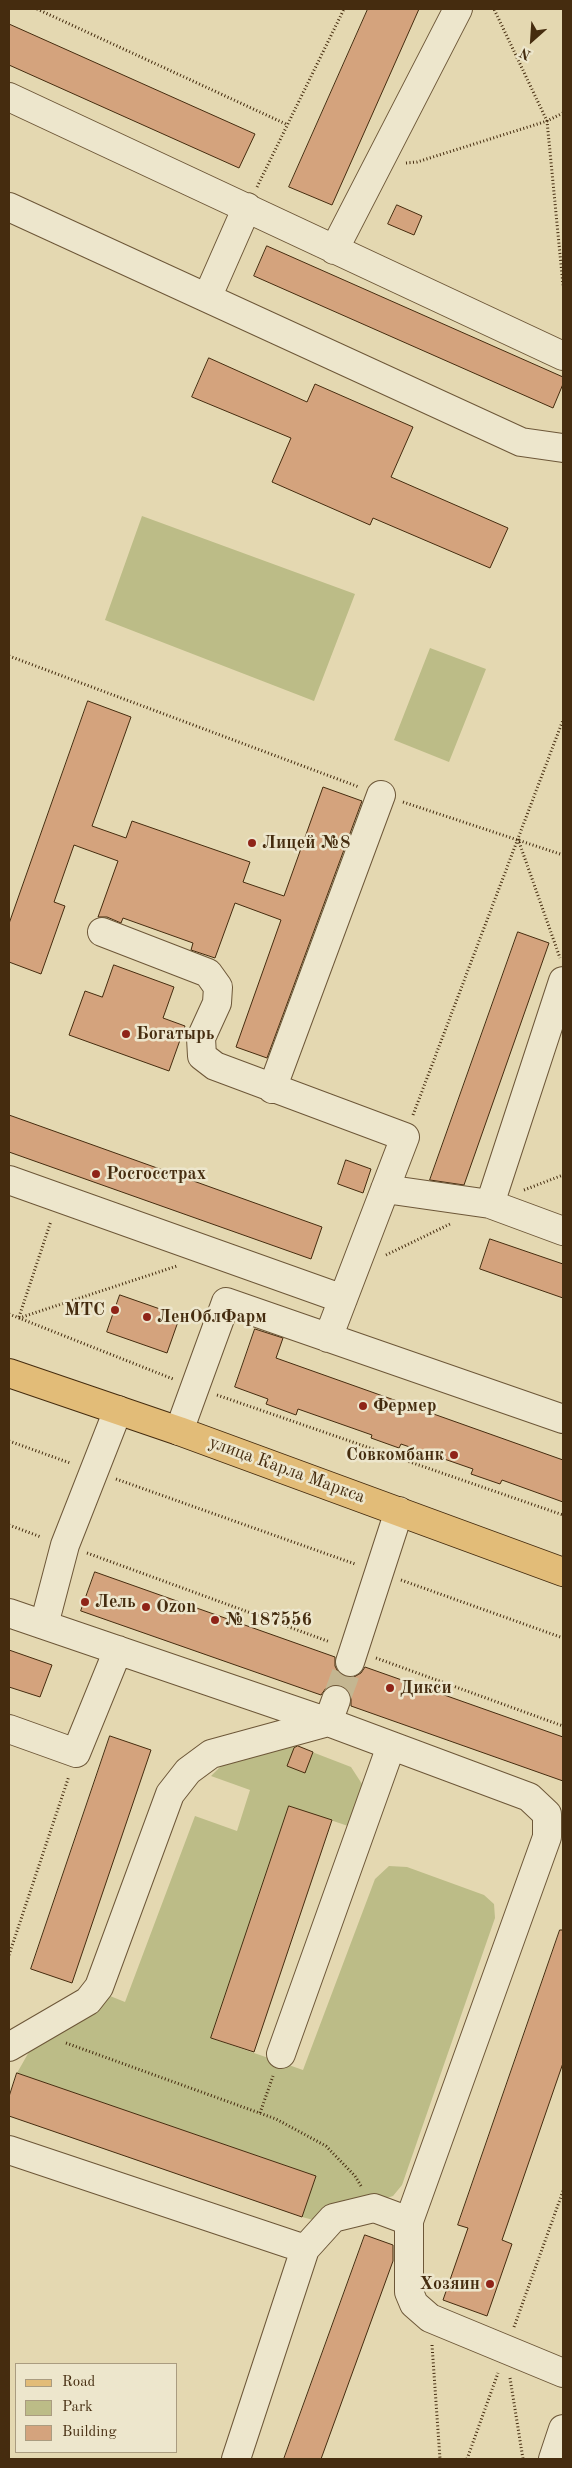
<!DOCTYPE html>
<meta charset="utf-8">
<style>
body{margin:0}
#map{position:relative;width:572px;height:2468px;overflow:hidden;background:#e4d8b1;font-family:"Old Standard TT",serif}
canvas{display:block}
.frame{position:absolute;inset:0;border:10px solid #452c0f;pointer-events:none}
.legend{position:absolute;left:15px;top:2363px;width:162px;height:90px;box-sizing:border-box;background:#ede6cc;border:1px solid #aa9c80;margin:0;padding:6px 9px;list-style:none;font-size:15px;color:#452c0f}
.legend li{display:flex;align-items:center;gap:10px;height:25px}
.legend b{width:25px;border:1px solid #aa9c80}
.north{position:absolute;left:507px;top:15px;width:50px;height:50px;-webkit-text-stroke:4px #ede6cc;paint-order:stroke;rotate:206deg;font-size:14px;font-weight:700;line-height:20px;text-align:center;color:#452c0f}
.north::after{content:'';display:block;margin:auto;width:18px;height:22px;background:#452c0f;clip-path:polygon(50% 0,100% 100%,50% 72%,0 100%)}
</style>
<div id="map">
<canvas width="572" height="2468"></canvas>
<div class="frame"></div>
<ul class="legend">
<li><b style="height:6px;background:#e2bc78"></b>Road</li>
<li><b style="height:14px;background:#bcbc87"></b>Park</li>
<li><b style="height:14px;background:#d4a37d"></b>Building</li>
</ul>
<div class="north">N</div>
</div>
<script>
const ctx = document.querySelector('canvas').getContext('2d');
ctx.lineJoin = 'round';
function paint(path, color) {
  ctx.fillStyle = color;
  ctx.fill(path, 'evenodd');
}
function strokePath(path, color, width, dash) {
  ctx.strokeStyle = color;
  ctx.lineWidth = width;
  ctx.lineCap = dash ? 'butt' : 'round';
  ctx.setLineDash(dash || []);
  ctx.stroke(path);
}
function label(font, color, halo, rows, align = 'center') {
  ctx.font = font + ' "Old Standard TT",serif';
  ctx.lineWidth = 5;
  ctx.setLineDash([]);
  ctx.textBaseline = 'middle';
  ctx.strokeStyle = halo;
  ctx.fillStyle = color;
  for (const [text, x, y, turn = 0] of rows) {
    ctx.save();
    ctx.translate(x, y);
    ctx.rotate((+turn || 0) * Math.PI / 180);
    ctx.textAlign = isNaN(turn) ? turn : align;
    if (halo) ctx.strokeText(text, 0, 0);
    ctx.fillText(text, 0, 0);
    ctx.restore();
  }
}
paint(new Path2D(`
 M 142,516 L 355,594 L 314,701 L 105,620 Z
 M 430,648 L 486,669 L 449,762 L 394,740 Z
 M 294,1745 L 351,1767 L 362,1784 L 348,1826 L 289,1806 L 211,2038 L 303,2070 L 375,1879 L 389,1866 L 407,1867 L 484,1895 L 494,1904 L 495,1918 L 402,2185 L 393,2196 L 317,2221 L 302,2217 L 316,2176 L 17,2073 L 34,2043 L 105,1994 L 125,2002 L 195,1816 L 237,1831 L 250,1790 L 211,1776 L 224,1763 Z`), '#bcbc87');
const building = new Path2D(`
 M 368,9 L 419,9 L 332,205 L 289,187 Z
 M 9,24 L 255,134 L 239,168 L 9,65 Z
 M 397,205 L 422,216 L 414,235 L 388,224 Z
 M 267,246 L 563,377 L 563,384 L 553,408 L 254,276 Z
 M 209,358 L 307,402 L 315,384 L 413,427 L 391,477 L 508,528 L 490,568 L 373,518 L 370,525 L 272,482 L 291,438 L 192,397 Z
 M 88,701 L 131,717 L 92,826 L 126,838 L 132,821 L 250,862 L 243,882 L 284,896 L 323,787 L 362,801 L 267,1058 L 236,1047 L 281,920 L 235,903 L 215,958 L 191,950 L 193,943 L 123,918 L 121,923 L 107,917 L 98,917 L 118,861 L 74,845 L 54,902 L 65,906 L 41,974 L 9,962 L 9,924 Z
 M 518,932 L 549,943 L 464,1185 L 430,1180 Z
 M 114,965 L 174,987 L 163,1018 L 185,1026 L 169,1071 L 69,1035 L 85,991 L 102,997 Z
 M 9,1115 L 322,1227 L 311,1259 L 9,1152 Z
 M 346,1160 L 371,1169 L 363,1193 L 338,1184 Z
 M 490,1239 L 563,1264 L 563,1298 L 480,1269 Z
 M 120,1295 L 180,1316 L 167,1353 L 107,1332 Z
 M 255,1329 L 283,1338 L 276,1358 L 563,1460 L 563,1502 L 502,1480 L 500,1484 L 471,1474 L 473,1469 L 401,1444 L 399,1448 L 371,1438 L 372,1435 L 298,1409 L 296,1415 L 266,1404 L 268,1399 L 235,1387 Z
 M 95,1572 L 335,1657 L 335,1666 L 338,1672 L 345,1677 L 354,1677 L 361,1673 L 365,1667 L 563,1737 L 563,1781 L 351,1706 L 351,1698 L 348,1690 L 341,1685 L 334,1685 L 326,1688 L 321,1695 L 81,1611 Z
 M 9,1650 L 52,1665 L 40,1697 L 9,1687 Z
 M 110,1736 L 151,1750 L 72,1983 L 31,1969 Z
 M 298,1746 L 313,1752 L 305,1773 L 287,1766 L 294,1748 Z
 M 289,1806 L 332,1820 L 254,2052 L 211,2038 Z
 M 560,1930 L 563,1930 L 563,2063 L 502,2240 L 512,2244 L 487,2316 L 443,2300 L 468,2228 L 458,2225 Z
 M 17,2073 L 316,2176 L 302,2217 L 9,2116 L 9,2097 Z
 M 365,2235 L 393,2245 L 393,2261 L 321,2459 L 284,2459 Z`);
paint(building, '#d4a37d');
strokePath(building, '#452c0f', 1);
strokePath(new Path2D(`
 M 336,1700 L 350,1662`), '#c4b691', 28, [28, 14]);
const minor = new Path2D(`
 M 9,97 L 563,356
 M 9,207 L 521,442 L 563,448
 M 334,250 L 458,9
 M 207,298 L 247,207
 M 102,932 L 208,973 L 218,987 L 217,1003 L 201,1038 L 202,1056 L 215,1066 L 405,1137 L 328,1338
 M 563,981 L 490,1204 L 563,1231
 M 272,1089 L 381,795
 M 9,1180 L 343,1299
 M 385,1189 L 490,1204
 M 179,1431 L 226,1302 L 563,1419
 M 9,1613 L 44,1625 L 65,1545 L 118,1410
 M 44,1625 L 328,1722 L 529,1797 L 547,1814 L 547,1837 L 409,2221 L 409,2292 L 414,2304 L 430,2318 L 563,2373
 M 350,1662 L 399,1511
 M 9,1729 L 76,1753 L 118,1650
 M 9,2047 L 88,2001 L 99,1987 L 170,1794 L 188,1771 L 211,1754 L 328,1722 L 336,1700
 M 281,2054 L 391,1746
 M 9,2150 L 305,2249 L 236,2459
 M 305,2249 L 333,2218 L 374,2208 L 409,2221
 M 553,2459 L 563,2429`);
const major = new Path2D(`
 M 9,1373 L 179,1431 L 563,1572`);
strokePath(minor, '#6d5738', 30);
strokePath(major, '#452c0f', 30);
strokePath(new Path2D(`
 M 37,9 L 288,125
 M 563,113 L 547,121 L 563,285
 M 406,163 L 417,162 L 547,121 L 494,9
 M 257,187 L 344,9
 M 9,656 L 359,787
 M 403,802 L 563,855
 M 518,839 L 560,958
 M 413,1115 L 563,720
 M 524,1190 L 563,1175
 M 386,1255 L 450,1224
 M 9,1314 L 173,1379
 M 19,1317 L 51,1221
 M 19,1318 L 177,1266
 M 217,1395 L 563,1515
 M 9,1441 L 70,1463
 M 116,1479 L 355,1564
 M 9,1525 L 41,1537
 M 87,1553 L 330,1642
 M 401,1580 L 563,1638
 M 376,1658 L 563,1726
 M 9,1955 L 69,1776
 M 66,2043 L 276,2119 L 326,2146 L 355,2176 L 361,2186
 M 260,2113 L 273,2076
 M 514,2327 L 563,2191
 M 432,2345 L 440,2459
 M 510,2378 L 523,2459
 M 467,2459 L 498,2373`), '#452c0f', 3, [1, 2.5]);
strokePath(minor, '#ede6cc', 28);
strokePath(major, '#e2bc78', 28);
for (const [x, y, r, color] of [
 [252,843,5,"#8f2418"],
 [126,1034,5,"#8f2418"],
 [96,1174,5,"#8f2418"],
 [115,1310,5,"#8f2418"],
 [147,1317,5,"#8f2418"],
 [363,1406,5,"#8f2418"],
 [454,1455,5,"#8f2418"],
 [85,1602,5,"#8f2418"],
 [146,1607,5,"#8f2418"],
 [215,1620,5,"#8f2418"],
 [390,1688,5,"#8f2418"],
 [490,2284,5,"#8f2418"]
]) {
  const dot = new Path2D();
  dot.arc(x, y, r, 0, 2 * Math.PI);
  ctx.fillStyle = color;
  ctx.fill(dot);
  strokePath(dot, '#ede6cc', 2);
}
label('bold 18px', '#452c0f', '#ede6cc', [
 ["Лицей №8",262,843],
 ["Богатырь",136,1034],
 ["Росгосстрах",106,1174],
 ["МТС",105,1310,"right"],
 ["ЛенОблФарм",157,1317],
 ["Фермер",373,1406],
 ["Совкомбанк",444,1455,"right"],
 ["Лель",95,1602],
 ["Ozon",156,1607],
 ["№ 187556",225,1620],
 ["Дикси",400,1688],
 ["Хозяин",480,2284,"right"]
], 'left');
label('18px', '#452c0f', '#ede6cc', [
 ["улица Карла Маркса",287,1470,20]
]);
</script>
